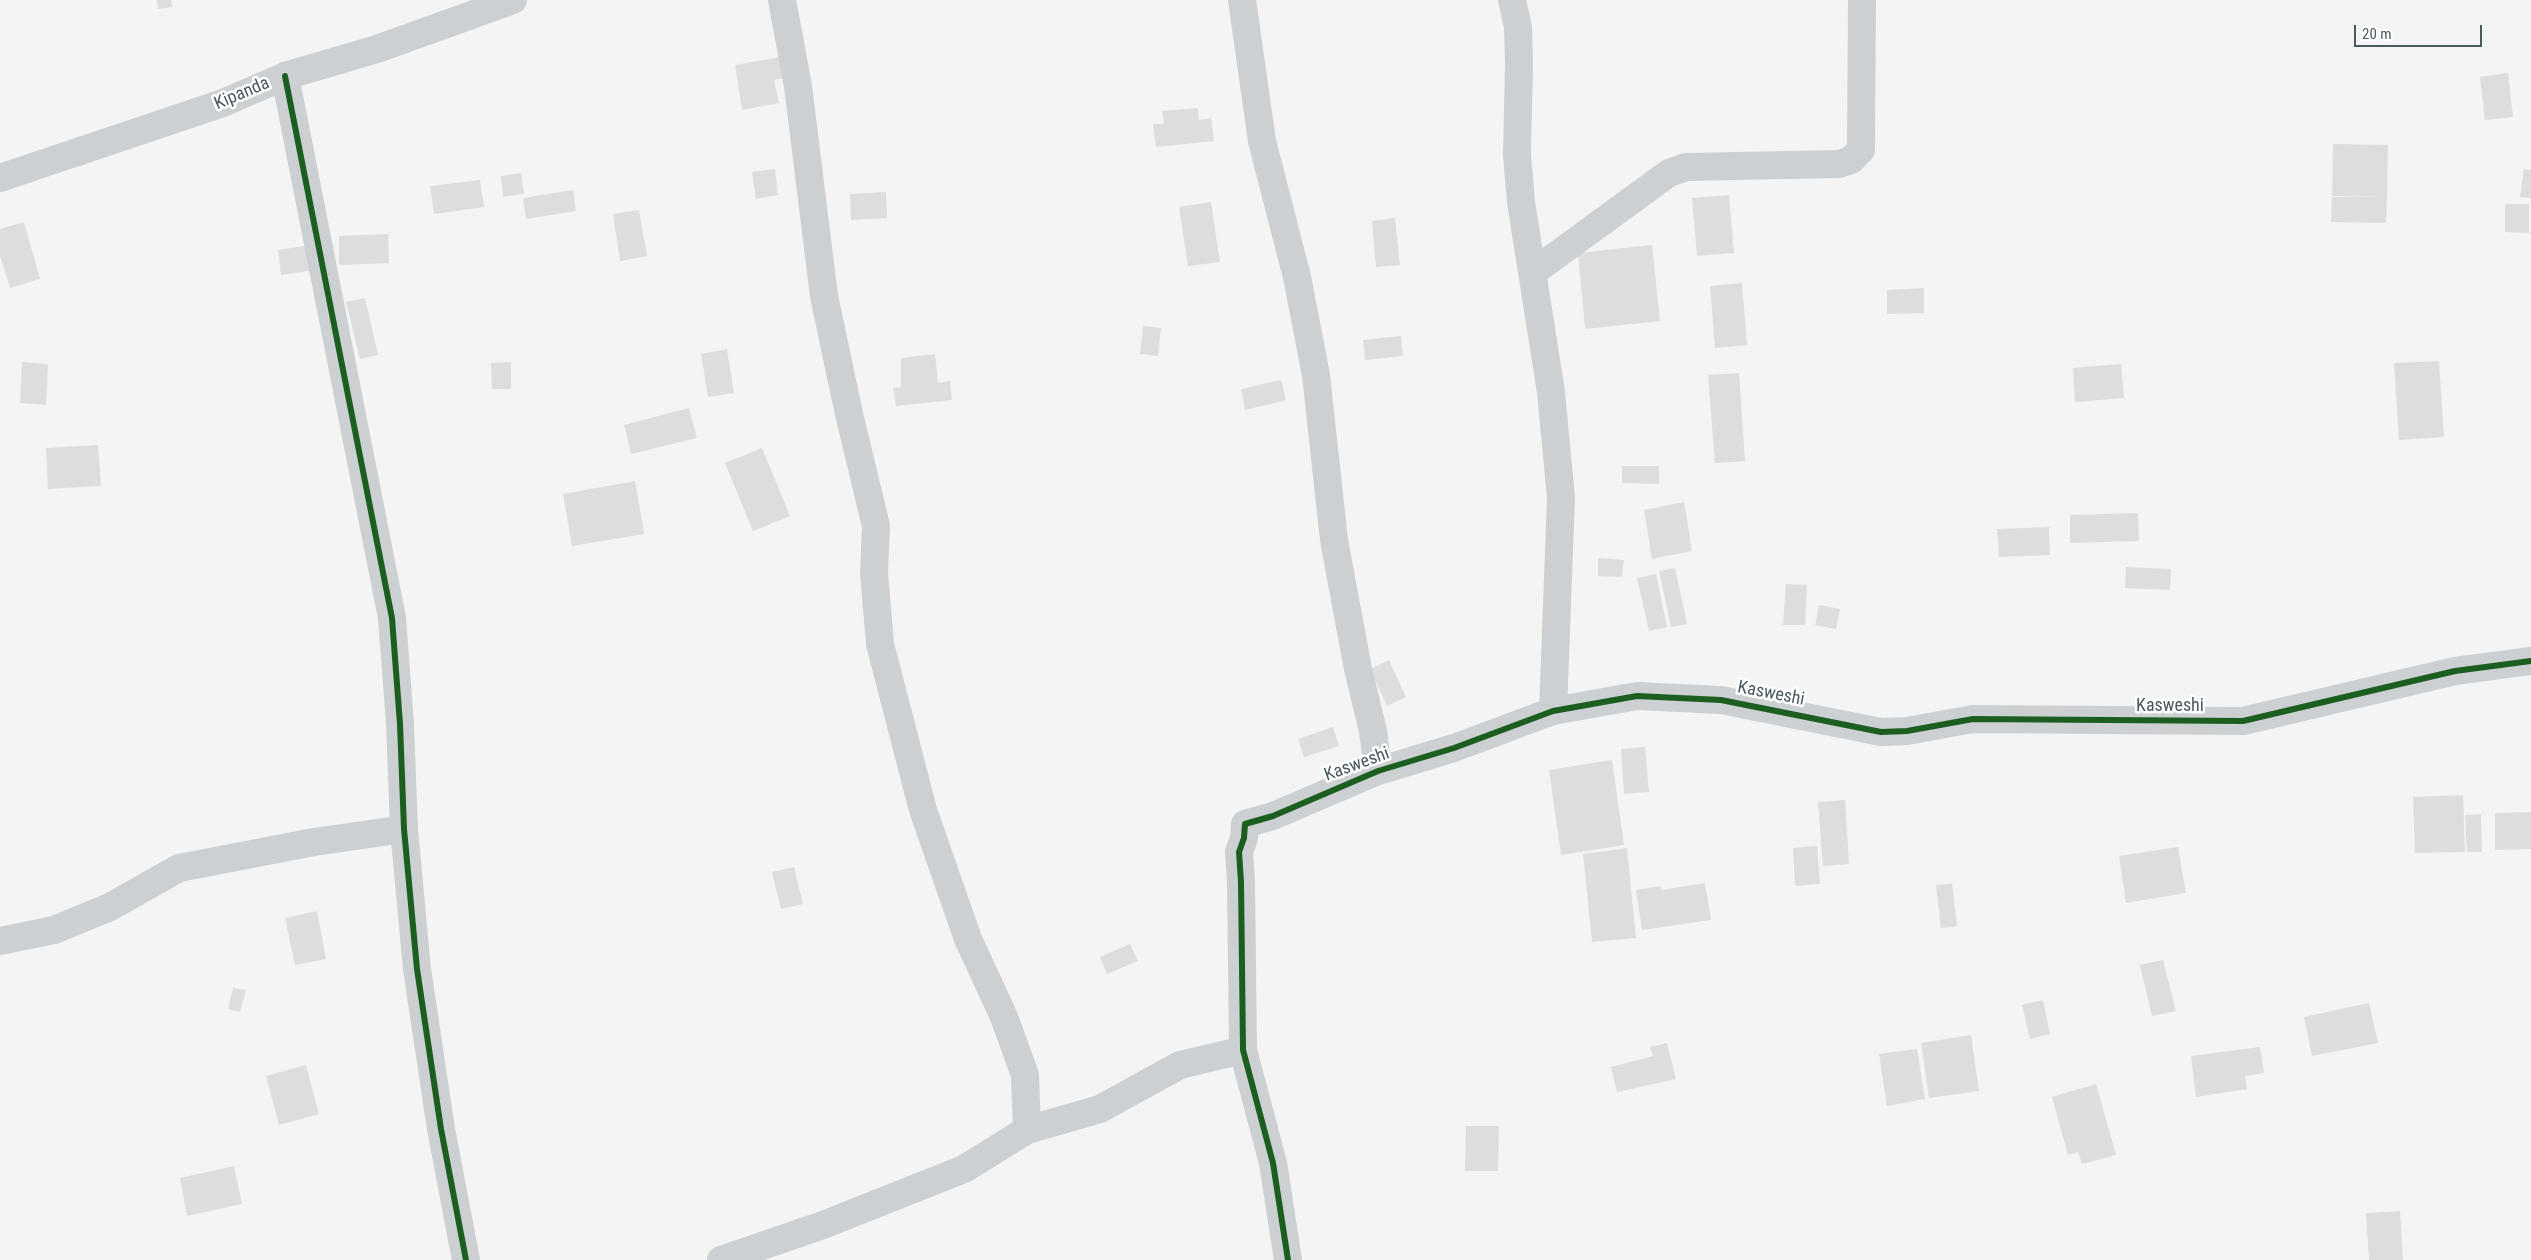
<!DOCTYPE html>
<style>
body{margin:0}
#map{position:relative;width:2531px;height:1260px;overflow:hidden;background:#f4f4f4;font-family:"Roboto Condensed",sans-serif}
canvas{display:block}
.scale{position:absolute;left:2354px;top:25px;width:128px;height:22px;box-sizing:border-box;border:2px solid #4a5860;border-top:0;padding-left:6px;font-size:15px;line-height:18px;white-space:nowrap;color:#4a5860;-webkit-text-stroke:4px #fff;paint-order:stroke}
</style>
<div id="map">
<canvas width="2531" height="1260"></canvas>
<div class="scale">20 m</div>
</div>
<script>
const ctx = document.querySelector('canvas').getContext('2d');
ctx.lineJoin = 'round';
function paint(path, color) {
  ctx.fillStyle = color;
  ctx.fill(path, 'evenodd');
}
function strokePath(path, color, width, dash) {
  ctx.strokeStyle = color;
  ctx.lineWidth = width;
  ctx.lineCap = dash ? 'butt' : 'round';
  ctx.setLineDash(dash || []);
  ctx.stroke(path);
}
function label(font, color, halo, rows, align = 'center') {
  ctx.font = font + ' "Roboto Condensed",sans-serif';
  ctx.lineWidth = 5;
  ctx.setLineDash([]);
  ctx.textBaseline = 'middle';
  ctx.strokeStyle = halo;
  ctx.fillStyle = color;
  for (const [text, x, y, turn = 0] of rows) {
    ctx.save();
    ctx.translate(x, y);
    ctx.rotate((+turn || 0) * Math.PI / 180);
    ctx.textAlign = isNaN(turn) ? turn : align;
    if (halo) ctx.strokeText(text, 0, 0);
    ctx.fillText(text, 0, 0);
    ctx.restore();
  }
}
paint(new Path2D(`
 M 157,0 L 171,0 L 172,7 L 158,9 Z
 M 780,57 L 783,78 L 774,80 L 779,103 L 742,110 L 735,65 Z
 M 2508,73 L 2513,117 L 2485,120 L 2480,77 Z
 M 1198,108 L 1199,120 L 1211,118 L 1214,141 L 1156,147 L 1153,124 L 1164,124 L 1162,111 Z
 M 2333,144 L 2388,145 L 2387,197 L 2332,196 Z
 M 775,169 L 778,195 L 756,199 L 752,172 Z
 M 2524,169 L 2531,170 L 2531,198 L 2520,197 Z
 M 521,173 L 524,194 L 503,197 L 501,176 Z
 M 480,180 L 484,207 L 434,214 L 430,186 Z
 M 573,190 L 576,211 L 526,219 L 523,198 Z
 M 886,192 L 887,218 L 851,220 L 850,194 Z
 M 1729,195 L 1734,253 L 1697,256 L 1692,198 Z
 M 2332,197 L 2387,197 L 2386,223 L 2331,222 Z
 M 1211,202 L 1220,262 L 1188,266 L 1179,207 Z
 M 2505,204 L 2529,204 L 2529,233 L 2505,232 Z
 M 639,210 L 647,256 L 620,261 L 613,214 Z
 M 1395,218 L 1400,265 L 1376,267 L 1372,221 Z
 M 24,222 L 40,279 L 10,288 L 0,255 L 0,229 Z
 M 388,234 L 389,263 L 339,265 L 339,236 Z
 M 311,245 L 315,270 L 281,275 L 278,250 Z
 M 1652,245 L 1660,321 L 1585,329 L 1578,253 Z
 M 1742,283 L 1747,345 L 1715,348 L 1710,286 Z
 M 1924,288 L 1924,313 L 1887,314 L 1887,290 Z
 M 365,298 L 378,355 L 360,359 L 346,302 Z
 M 1143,326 L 1161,328 L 1158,356 L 1140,354 Z
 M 1401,336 L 1403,356 L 1365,360 L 1363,340 Z
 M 727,349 L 734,393 L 708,397 L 701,354 Z
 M 935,354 L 938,383 L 950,381 L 952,400 L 896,406 L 893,388 L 901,387 L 901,358 Z
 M 2439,361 L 2444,437 L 2399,440 L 2394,363 Z
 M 22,362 L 48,364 L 46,405 L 20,403 Z
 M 511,362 L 511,389 L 492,389 L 491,363 Z
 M 2121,364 L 2124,398 L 2075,402 L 2073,368 Z
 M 1739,373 L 1745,461 L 1715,463 L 1708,375 Z
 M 1281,380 L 1286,400 L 1245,410 L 1241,389 Z
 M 689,408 L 697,438 L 631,454 L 624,425 Z
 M 98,445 L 101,486 L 48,489 L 46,448 Z
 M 762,448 L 790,516 L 753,531 L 725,463 Z
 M 1622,466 L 1659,466 L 1659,484 L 1622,483 Z
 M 635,481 L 644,534 L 572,546 L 563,494 Z
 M 1684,502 L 1692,551 L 1652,559 L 1644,510 Z
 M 2138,513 L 2139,541 L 2070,543 L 2070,515 Z
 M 2049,527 L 2050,555 L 1999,557 L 1997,529 Z
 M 1598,558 L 1624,560 L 1622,577 L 1598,576 Z
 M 2126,567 L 2171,569 L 2170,590 L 2125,588 Z
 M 1675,568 L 1687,624 L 1671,627 L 1659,571 Z
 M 1656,574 L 1667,627 L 1649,631 L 1637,578 Z
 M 1786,584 L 1807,585 L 1805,625 L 1783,625 Z
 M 1819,605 L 1840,609 L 1836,629 L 1815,625 Z
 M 1389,660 L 1406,697 L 1387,706 L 1370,669 Z
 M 1333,727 L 1339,746 L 1304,757 L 1298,739 Z
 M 1645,747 L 1649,792 L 1624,794 L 1621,749 Z
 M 1612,760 L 1624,845 L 1561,855 L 1549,770 Z
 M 2463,795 L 2465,852 L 2415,853 L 2413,797 Z
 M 1845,800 L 1849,864 L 1823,866 L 1818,802 Z
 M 2531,812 L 2531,849 L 2495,850 L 2495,813 Z
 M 2481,814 L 2482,852 L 2467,852 L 2465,815 Z
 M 1817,846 L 1820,884 L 1795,886 L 1793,848 Z
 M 2178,847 L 2186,893 L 2126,903 L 2119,856 Z
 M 1627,848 L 1636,938 L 1592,942 L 1583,854 Z
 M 794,867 L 803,904 L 781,909 L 772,872 Z
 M 1705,883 L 1711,920 L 1642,930 L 1636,890 L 1661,886 L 1661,890 Z
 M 1952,884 L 1957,926 L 1941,928 L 1936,885 Z
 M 317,911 L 326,959 L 295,965 L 285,918 Z
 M 1130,944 L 1138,961 L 1107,974 L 1100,957 Z
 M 2163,960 L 2176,1011 L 2152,1016 L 2140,965 Z
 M 233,988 L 246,990 L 240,1012 L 228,1009 Z
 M 2043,1000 L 2050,1034 L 2030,1039 L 2022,1005 Z
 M 2369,1003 L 2378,1043 L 2312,1056 L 2304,1017 Z
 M 1971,1035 L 1979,1091 L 1929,1098 L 1921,1043 Z
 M 1667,1043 L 1676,1079 L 1617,1092 L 1611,1067 L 1653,1056 L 1650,1047 Z
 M 2260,1047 L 2264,1073 L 2245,1076 L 2247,1089 L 2196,1097 L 2191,1056 Z
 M 1917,1049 L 1925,1099 L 1887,1106 L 1879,1054 Z
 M 306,1065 L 319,1114 L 279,1125 L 266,1076 Z
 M 2096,1084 L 2116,1155 L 2082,1164 L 2078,1152 L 2068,1155 L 2052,1097 Z
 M 1466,1126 L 1499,1126 L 1498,1171 L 1465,1171 Z
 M 234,1166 L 242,1204 L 187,1216 L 180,1178 Z
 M 2400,1211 L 2403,1260 L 2369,1260 L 2366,1213 Z`), '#ddddde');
strokePath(new Path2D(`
 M 782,0 L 798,86 L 824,296 L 849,414 L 876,526 L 874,573 L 880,644 L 923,810 L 968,939 L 1004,1017 L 1025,1075 L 1027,1130
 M 1242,0 L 1262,141 L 1297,277 L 1316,375 L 1334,540 L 1358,669 L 1373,731 L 1378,771
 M 1512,0 L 1518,27 L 1519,64 L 1517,155 L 1521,202 L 1551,392 L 1561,498 L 1553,711
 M 285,76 L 392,618 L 400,724 L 404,829 L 417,969 L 441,1129 L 466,1260
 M 0,178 L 223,103 L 285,76 L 377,49 L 513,0
 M 1532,273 L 1669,173 L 1686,167 L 1839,164 L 1851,160 L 1861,150 L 1862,0
 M 0,941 L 54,930 L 110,907 L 179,868 L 314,842 L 404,829
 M 721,1260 L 823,1225 L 964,1169 L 1027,1130 L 1100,1109 L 1180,1065 L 1243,1050
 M 1288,1260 L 1273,1163 L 1243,1050 L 1241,882 L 1239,852 L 1244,838 L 1245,824 L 1273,816 L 1378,771 L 1454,748 L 1553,711 L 1637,696 L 1721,700 L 1881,732 L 1907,731 L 1973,719 L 2243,721 L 2455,671 L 2531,661`), '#cdd0d2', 28);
strokePath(new Path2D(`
 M 285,76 L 392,618 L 400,724 L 404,829 L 417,969 L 441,1129 L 466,1260
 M 1288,1260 L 1273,1163 L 1243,1050 L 1241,882 L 1239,852 L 1244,838 L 1245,824 L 1273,816 L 1378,771 L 1454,748 L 1553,711 L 1637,696 L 1721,700 L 1881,732 L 1907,731 L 1973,719 L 2243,721 L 2455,671 L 2531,661`), '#1b5e20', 6);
label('18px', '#4a5860', '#fff', [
 ["Kipanda",242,94,-23],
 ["Kasweshi",1771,694,11],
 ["Kasweshi",2170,706],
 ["Kasweshi",1357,765,-20]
]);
</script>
